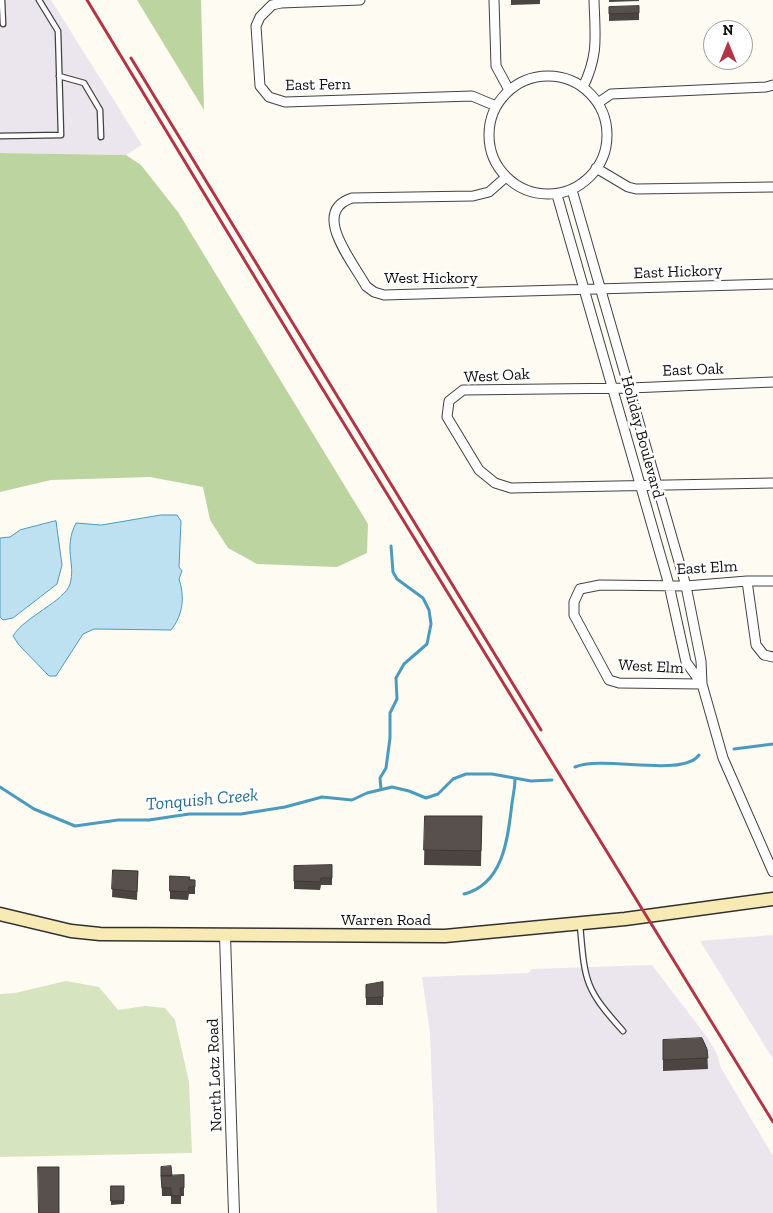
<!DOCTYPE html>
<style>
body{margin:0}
#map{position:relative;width:773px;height:1213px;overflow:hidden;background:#fefbf3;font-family:"Zilla Slab",serif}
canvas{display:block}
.north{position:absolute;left:703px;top:20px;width:50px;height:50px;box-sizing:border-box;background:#fff;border:1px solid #9f9f9f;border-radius:50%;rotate:0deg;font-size:14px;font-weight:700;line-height:20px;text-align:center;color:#0f0f0f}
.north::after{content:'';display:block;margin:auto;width:18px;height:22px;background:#b23545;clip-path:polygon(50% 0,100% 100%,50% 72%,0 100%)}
</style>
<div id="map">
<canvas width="773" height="1213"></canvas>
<div class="north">N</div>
</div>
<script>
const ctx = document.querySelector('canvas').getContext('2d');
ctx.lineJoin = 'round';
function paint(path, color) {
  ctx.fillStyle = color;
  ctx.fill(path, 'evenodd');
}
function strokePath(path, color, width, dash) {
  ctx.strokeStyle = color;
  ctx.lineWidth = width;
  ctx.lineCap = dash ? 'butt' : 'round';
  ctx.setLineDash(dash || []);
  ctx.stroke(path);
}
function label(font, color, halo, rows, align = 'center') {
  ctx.font = font + ' "Zilla Slab",serif';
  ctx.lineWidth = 5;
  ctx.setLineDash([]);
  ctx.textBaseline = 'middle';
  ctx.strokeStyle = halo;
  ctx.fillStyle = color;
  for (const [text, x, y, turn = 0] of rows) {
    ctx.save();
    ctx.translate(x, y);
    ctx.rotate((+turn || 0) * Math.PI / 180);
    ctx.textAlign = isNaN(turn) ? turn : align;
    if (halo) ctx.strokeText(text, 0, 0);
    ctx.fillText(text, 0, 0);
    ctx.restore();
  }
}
paint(new Path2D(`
 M 0,0 L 51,0 L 142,145 L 126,155 L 0,153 Z
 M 773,935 L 773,1059 L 700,941 Z
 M 652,965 L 707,1037 L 717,1054 L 721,1068 L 773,1156 L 773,1213 L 437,1213 L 430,1033 L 422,977 L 529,973 L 532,969 Z`), '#ebe5ed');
paint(new Path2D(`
 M 66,981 L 99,987 L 118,1010 L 145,1006 L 165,1008 L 175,1020 L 189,1082 L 192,1153 L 0,1157 L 0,994 L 15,993 Z`), '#d6e5c0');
paint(new Path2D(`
 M 137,0 L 201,0 L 204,110 Z
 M 0,153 L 126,155 L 141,165 L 178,212 L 368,524 L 367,553 L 337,567 L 257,564 L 228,548 L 210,520 L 203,487 L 150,477 L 51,480 L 0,492 Z`), '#bcd5a0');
const water = new Path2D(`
 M 161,515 L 177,515 L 181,521 L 179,567 L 182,571 L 179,579 C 185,597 183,615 171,630 L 94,629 L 83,634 L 56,676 L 49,676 L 19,645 L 13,636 C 24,617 65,601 70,584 C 76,564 63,548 76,523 L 101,525 Z
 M 56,521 L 62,565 L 57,584 L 13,618 L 3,620 L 0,617 L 0,538 L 10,537 L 20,530 Z`);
paint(water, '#bde1f0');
strokePath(water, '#4b9ac0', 1);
strokePath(new Path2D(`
 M 734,749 L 773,744
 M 575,767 C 604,755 682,778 699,755
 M 0,787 L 34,809 L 75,826 L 118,820 L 149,820 L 189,814 L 241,814 L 285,807 L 322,797 L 352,800 L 367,793 L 392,787 L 409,791 L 426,798 L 438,794 L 453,779 L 466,774 L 492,774 L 531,781 L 552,780
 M 381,789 L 380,778 L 386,768 L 390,738 L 390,713 L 397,699 L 396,678 L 404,664 L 427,644 L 431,624 L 429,610 L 423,598 L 397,579 L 393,572 L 391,546
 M 464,894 C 504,884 508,837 512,803 C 513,795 515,788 515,779`), '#4b9ac0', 3);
const service = new Path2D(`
 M 2,0 L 3,24
 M 59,76 L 84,83 L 100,110 L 101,137
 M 0,136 L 61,135 L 58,31 L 39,0
 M 580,925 C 585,981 584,988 623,1031`);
const minor = new Path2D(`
 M 360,0 L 281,3 L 272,5 L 260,17 L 256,26 L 260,86 L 269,97 L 285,102 L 472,96 L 496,106
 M 494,0 L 496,66 L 509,90
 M489 135a59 59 0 1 1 118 0a59 59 0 1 1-118 0Z
 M 583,87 C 599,54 595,36 594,0
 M 598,103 L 611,94 L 766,87 L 773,85
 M 596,168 L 628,187 L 636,189 L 773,187
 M 506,177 L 489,192 L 473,196 L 352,198 C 310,212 353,262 366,286 L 374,292 L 384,295 L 773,284
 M 572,190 L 686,586 L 701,661 L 702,684 L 723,758 L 773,872
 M 557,195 L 669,585 L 686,662 L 702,684
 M 773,382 L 630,388 L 463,390 L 449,401 L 447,417 L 479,470 L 495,483 L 511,488 L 773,483
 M 773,581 L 747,581 L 756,645 L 764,655 L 773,657
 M 702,684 L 619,683 L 609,680 L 574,615 L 574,602 L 580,589 L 600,585 L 686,586 L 747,581`);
const tertiary = new Path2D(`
 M 225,936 L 234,1213`);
const secondary = new Path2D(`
 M 0,914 L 71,931 L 100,934 L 445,936 L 625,919 L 773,899`);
strokePath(service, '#424242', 7);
strokePath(minor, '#424242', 11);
strokePath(tertiary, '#424242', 12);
strokePath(secondary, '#313131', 15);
strokePath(service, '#fff', 4.5);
strokePath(minor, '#fff', 9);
strokePath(tertiary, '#fff', 10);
strokePath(secondary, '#f7eab5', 12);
strokePath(new Path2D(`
 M 87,0 L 314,375 L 773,1122
 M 131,58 L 541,730`), '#b23545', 3);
paint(new Path2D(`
 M 511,0 L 540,0 L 540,4 L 511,5 Z
 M 609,0 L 639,0 L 639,1 L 609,2 Z
 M 639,6 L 639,20 L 609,21 L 609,7 Z
 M 425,816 L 482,816 L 481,866 L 424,865 Z
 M 332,865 L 332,885 L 321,885 L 320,890 L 294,889 L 294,866 Z
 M 113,870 L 138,871 L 137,900 L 112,897 Z
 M 170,876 L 195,880 L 195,894 L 189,894 L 188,900 L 170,899 Z
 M 383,982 L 383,1005 L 366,1005 L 366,985 Z
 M 663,1040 L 707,1049 L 708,1069 L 663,1071 Z
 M 161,1167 L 172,1176 L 184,1175 L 184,1196 L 181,1196 L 181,1204 L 171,1204 L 171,1196 L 162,1196 Z
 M 111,1186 L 124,1186 L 124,1204 L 111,1205 Z`), '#4b4542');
const building = new Path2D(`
 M 639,6 L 639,13 L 609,14 L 609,7 Z
 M 425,816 L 482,816 L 481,851 L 424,850 Z
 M 332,865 L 332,878 L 321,878 L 320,882 L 294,881 L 294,866 Z
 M 113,870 L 138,871 L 137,892 L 112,889 Z
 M 170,876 L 190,877 L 189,880 L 195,880 L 195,887 L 189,887 L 188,892 L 170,891 Z
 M 383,982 L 383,997 L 366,998 L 366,985 Z
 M 702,1038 L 707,1049 L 708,1058 L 663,1060 L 663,1040 Z
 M 171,1166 L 172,1176 L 161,1176 L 161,1167 Z
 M 38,1167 L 59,1167 L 59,1213 L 39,1213 Z
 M 184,1175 L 184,1188 L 180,1188 L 181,1196 L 171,1196 L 171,1188 L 162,1188 L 161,1176 Z
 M 111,1186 L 124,1186 L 124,1201 L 111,1201 Z`);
paint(building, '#57504d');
strokePath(building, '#3d3836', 1);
label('16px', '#0f0f0f', '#fff', [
 ["East Fern",318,85,-1],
 ["East Hickory",678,272,-2],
 ["West Hickory",431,278],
 ["East Oak",693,370,-2],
 ["West Oak",497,376,-3],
 ["Holiday Boulevard",642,437,75],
 ["East Elm",707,568,-3],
 ["West Elm",651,667,3],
 ["Warren Road",386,920],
 ["North Lotz Road",215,1075,-92]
]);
label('italic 18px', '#256d95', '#fff', [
 ["Tonquish Creek",202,800,-5]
]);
</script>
